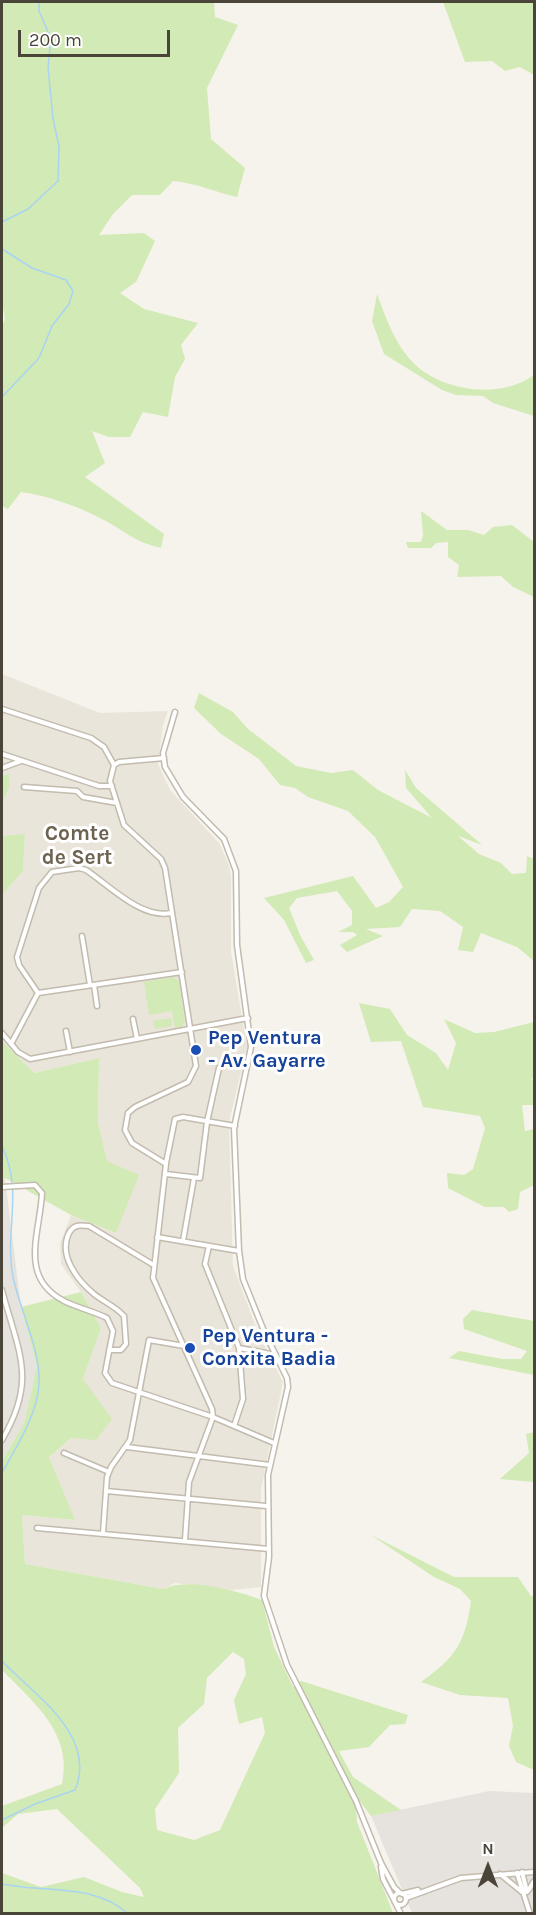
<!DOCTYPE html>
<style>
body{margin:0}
#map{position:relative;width:536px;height:1915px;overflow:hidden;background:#f6f3ec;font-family:Karla,sans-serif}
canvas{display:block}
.frame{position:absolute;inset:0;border:3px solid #4b4439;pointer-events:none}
.north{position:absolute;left:458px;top:1837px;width:60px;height:60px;-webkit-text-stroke:4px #fff;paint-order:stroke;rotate:0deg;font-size:16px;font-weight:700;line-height:24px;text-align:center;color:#4b4439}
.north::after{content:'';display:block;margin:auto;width:21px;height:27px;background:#4b4439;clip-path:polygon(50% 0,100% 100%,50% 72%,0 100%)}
.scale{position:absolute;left:18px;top:30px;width:152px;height:27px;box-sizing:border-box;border:3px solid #4b4439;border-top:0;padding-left:8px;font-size:18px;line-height:21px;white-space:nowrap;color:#4b4439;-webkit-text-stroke:4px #fff;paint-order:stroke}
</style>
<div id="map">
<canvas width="536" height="1915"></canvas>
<div class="frame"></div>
<div class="north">N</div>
<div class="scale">200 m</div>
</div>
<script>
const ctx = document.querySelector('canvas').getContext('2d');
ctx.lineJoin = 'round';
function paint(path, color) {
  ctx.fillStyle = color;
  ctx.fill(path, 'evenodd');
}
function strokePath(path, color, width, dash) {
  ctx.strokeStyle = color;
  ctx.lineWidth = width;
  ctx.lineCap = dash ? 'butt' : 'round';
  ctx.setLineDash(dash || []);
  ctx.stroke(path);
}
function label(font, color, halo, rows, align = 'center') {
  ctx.font = font + ' Karla,sans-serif';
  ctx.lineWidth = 6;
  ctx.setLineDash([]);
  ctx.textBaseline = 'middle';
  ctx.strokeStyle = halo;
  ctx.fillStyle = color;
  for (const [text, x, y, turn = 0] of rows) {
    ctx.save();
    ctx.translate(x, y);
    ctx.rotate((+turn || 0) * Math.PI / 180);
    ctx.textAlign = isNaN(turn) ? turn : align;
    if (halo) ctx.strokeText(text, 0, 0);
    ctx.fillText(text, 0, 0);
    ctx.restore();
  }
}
paint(new Path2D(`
 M 2,674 L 100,713 L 168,711 L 163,725 L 158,764 L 170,790 L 219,843 L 229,865 L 231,878 L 231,952 L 247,1047 L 229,1122 L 233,1266 L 259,1335 L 283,1382 L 261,1489 L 261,1587 L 233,1590 L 175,1583 L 163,1589 L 25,1564 L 22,1515 L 74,1520 L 49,1457 L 71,1438 L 83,1379 L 101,1328 L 81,1292 L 61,1264 L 60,1243 L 71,1215 L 116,1233 L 107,1161 L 98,1122 L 99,1058 L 34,1073 L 2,1041 L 2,895 L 23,871 L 25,835 L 2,836 L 2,803 L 9,788 L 9,774 L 2,776 Z`), '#eae5da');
paint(new Path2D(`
 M 5,1178 L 21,1307 L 37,1366 L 24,1423 L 2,1461 L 2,1179 Z
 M 489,1791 L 534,1793 L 534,1913 L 412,1913 L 371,1816 Z`), '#e6e2dd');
paint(new Path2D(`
 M 2,2 L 214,2 L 215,17 L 238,25 L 207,88 L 211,139 L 245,168 L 237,197 C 215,192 196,183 173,181 L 160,195 L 132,195 L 113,214 L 99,235 L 144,233 L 155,241 L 136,282 L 120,293 L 144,309 L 198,323 L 181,345 L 185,359 L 175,377 L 168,417 L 143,412 L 130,437 L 109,437 L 92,431 L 105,463 L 85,477 L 164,534 L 161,548 C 134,542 125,531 102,519 C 77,506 49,496 21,492 L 8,509 L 2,506 L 2,328 L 5,318 L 2,302 Z
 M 443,2 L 534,2 L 534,75 L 520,67 L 505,71 L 492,61 L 465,62 Z
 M 377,294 C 385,315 393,339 408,357 C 435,391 499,401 534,375 L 534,416 L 493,403 L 483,396 L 456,395 L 442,390 L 384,354 L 372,321 Z
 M 421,511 L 447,530 L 468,530 L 484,535 L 493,527 L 512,525 L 534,542 L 534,597 L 513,587 L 501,576 L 457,577 L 459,565 L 448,557 L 448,542 L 436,543 L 431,548 L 408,548 L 406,542 L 421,542 L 423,535 Z
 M 199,693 L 233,712 L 247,728 L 296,766 L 331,773 L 353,770 L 378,790 L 432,818 L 406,788 L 405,770 L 416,788 L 482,845 L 458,836 L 479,854 L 501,863 L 512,874 L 526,873 L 527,856 L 534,859 L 534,961 L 517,947 L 481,933 L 473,952 L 458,950 L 463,927 L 440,911 L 412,909 L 400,927 L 366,929 L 383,936 L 347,952 L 340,945 L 357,935 L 353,932 L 338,932 L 352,925 L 352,911 L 337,891 L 297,898 L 289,908 L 300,935 L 314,960 L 306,963 L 284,920 L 264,898 L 353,876 L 376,908 L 389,902 L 403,887 L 375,837 L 348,811 L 308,797 L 295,788 L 280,785 L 259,759 L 221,734 L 194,708 Z
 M 9,774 L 9,788 L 2,803 L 2,776 Z
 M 25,834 L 23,871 L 2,895 L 2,836 Z
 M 173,977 L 179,981 L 185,1022 L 182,1027 L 175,1028 L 172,1011 L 149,1015 L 144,982 Z
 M 359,1003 L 390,1009 L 407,1035 L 436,1053 L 448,1070 L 456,1043 L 444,1019 L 475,1033 L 494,1032 L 534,1022 L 534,1078 L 531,1078 L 534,1081 L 534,1105 L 522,1105 L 525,1131 L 534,1129 L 534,1185 L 520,1192 L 518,1209 L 509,1212 L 504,1207 L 485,1207 L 448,1188 L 447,1173 L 464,1175 L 473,1169 L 485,1128 L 480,1116 L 423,1107 L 401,1041 L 371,1042 Z
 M 171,1018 L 172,1026 L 155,1029 L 153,1021 Z
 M 2,1041 L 34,1073 L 99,1058 L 98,1122 L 107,1161 L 139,1175 L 116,1233 L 71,1215 L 5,1178 L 2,1179 Z
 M 81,1292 L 101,1328 L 83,1379 L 112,1419 L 96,1440 L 71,1438 L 49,1457 L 75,1520 L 22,1515 L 25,1564 L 163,1589 C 189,1577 235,1590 262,1600 L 274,1647 L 293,1687 L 301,1681 L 408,1715 L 405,1724 L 390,1725 L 369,1747 L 339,1751 L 353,1777 L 401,1810 L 371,1816 L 355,1795 L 357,1822 L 393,1913 L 2,1913 L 2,1873 L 41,1887 L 84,1877 L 122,1892 L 144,1897 L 140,1888 L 57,1809 L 18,1814 L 2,1828 L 2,1806 L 62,1784 C 73,1733 34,1703 2,1670 L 2,1461 L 24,1423 L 37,1366 L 21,1307 ZM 233,1652 L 244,1659 L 246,1674 L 234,1700 L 239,1724 L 262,1717 L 265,1733 L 220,1830 L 194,1840 L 157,1830 L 155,1809 L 179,1773 L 178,1728 L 204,1704 L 207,1678 Z
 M 472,1310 L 534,1321 L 534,1375 L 449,1358 L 459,1351 L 502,1359 L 521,1359 L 527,1351 L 464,1329 L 463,1319 Z
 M 534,1432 L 534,1482 L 500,1479 L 529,1453 L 526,1434 Z
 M 371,1535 L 454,1577 L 518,1577 L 531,1596 L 534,1596 L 534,1770 L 516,1762 L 509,1746 L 513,1726 L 508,1698 L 460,1695 L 421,1682 C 456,1657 465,1643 471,1601 L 460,1589 L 434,1577 Z`), '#d2eab5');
strokePath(new Path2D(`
 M 2,222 L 28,209 L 58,181 L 59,146 L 53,119 L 48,67 L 51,39 L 39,11 L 39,2
 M 2,249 L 32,268 L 66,280 L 73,291 L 69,304 L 52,326 L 39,358 L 2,397
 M 2,1146 C 24,1193 4,1230 13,1277 C 20,1310 41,1351 39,1384 C 37,1416 16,1447 2,1473
 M 2,1661 C 33,1694 98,1735 75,1790 L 35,1804 L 2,1820
 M 2,1884 C 44,1893 96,1883 128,1914`), '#a9d4f2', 1.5);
const minor = new Path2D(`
 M 2,709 L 91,738 L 104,747 L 114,765
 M 175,712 L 163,753 L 165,767 L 183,797 L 224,839 L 236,871 L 237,945 L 251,1047 L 234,1128 L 239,1251 L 243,1279 L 264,1331 L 287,1378 L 288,1387 L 268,1475 L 269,1557 L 264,1596 L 287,1665 L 356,1801 L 381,1863 L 394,1887 L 400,1893
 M 2,754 L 99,786 L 112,786
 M 164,758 L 119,762 L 114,765 L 110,781 L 124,825 L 161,859 L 165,868 L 196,1066 L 188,1082 L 135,1107 L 128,1113 L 125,1130 L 132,1143 L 166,1164 L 153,1278 L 212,1409 L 213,1417 L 189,1482 L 185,1540
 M 2,768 L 21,761
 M 24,787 L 77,791 L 83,797 L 117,803
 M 82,936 L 90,985
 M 94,985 L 97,1006
 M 38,993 L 19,965 L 17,957 L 39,888 L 52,872 L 79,868 L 86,870 C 110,886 141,919 171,913
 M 38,993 L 182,972
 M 133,1019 L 137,1039
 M 66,1031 L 70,1052
 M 2,1033 L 18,1052 L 30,1059 L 248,1018
 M 11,1044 L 38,993
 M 166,1163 L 175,1119 L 183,1117 L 235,1126
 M 166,1174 L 200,1178 L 207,1122 L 219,1068
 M 2,1187 L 35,1185 L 42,1193 C 40,1234 18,1277 64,1301 C 78,1308 93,1311 107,1318 L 113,1331 L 105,1373 L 112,1383 L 213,1417 L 274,1443
 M 157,1237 L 239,1251
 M 183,1241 L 194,1178
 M 209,1246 L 205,1264 L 239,1348 L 243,1399 L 234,1426
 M 2,1290 C 18,1352 38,1379 2,1440
 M 239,1348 L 276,1355
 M 109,1350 L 121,1350 L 126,1344 L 124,1316 C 115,1306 104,1302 94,1294 C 77,1280 58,1255 69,1233 C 74,1224 81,1225 89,1226 L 152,1264
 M 127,1447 L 270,1465
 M 64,1453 L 109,1472
 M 106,1491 L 266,1506
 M 37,1528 L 269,1549
 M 103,1533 L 107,1477 L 111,1467 L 130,1440 L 149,1340 L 184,1346
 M 381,1867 L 383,1879 L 394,1900
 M 522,1872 L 527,1892
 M 517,1873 L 530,1914
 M 500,1874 L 522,1892
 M 528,1891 L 534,1881
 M394 1899a6 6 0 1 1 12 0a6 6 0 1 1-12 0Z
 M 402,1894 L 418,1890
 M 406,1898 L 461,1878 L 534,1872
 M 396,1904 L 401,1914`);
strokePath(minor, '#c2bbae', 7);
strokePath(minor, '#fff', 4);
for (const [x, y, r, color] of [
 [196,1050,6,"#1a4fb4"],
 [190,1348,6,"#1a4fb4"]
]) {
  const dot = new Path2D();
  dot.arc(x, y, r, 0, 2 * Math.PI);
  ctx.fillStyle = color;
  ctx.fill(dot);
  strokePath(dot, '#fff', 2);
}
label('bold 20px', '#164399', '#fff', [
 ["Pep Ventura",208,1038],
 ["- Av. Gayarre",208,1061],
 ["Pep Ventura -",202,1336],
 ["Conxita Badia",202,1359]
], 'left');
label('bold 21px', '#6e6250', '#fff', [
 ["Comte",77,834],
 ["de Sert",77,858]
]);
</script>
